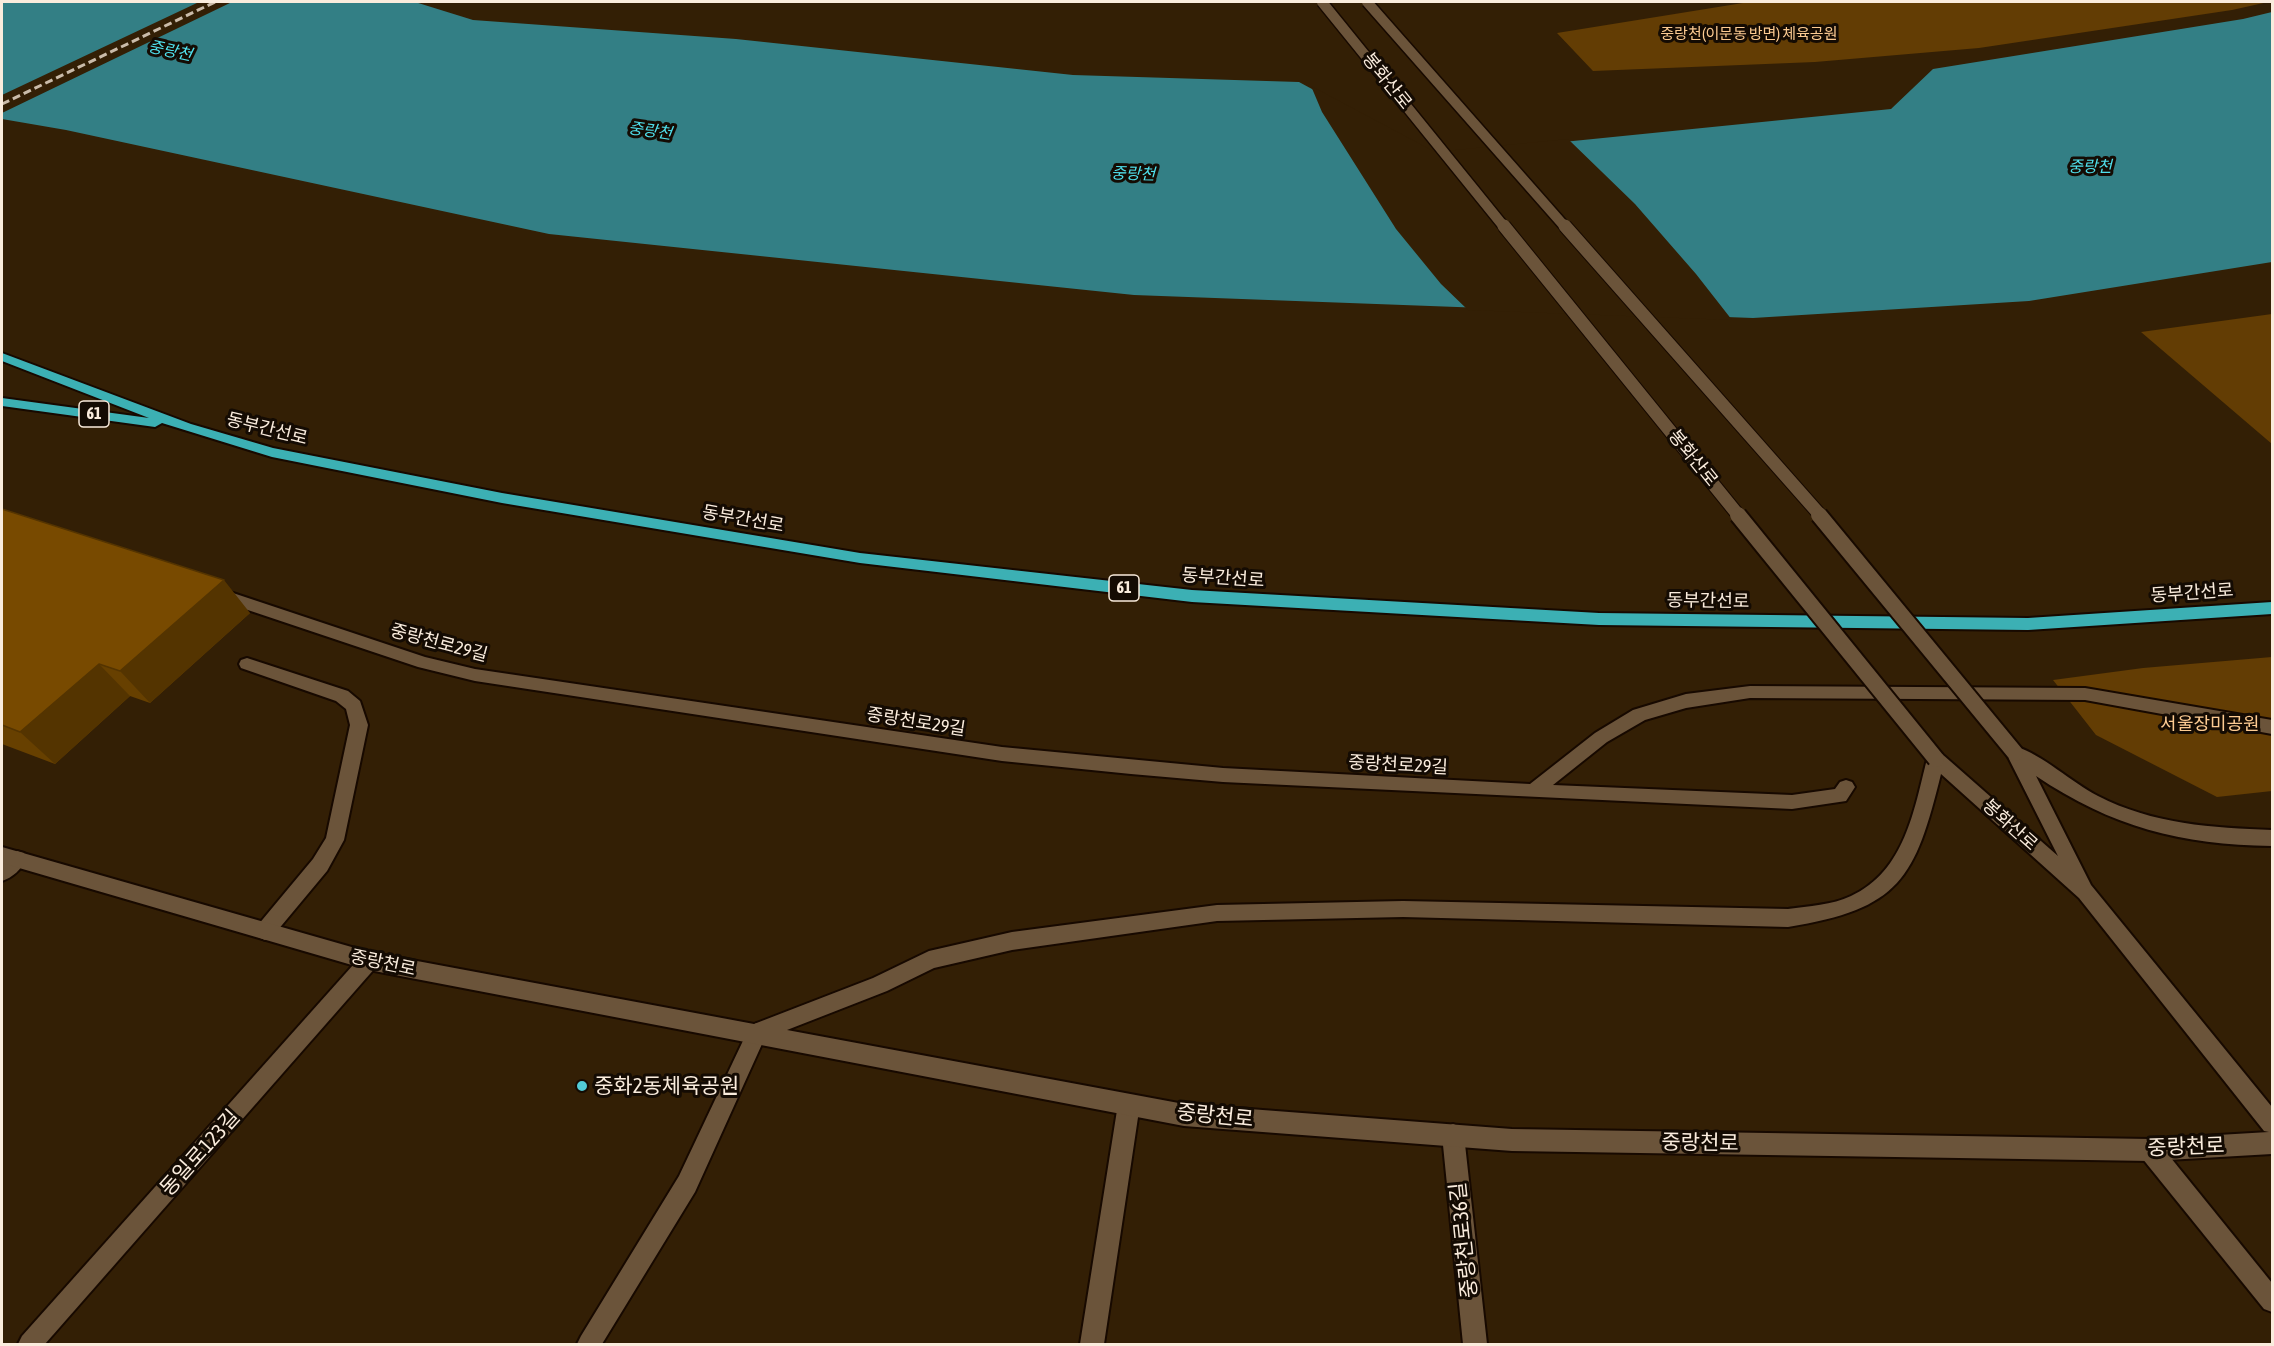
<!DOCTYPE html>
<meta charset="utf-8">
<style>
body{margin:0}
#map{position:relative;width:2274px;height:1346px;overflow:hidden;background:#331f05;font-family:"Asap Condensed",sans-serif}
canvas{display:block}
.frame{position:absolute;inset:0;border:3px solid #faecdd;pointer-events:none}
</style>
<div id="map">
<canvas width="2274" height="1346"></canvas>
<div class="frame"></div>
</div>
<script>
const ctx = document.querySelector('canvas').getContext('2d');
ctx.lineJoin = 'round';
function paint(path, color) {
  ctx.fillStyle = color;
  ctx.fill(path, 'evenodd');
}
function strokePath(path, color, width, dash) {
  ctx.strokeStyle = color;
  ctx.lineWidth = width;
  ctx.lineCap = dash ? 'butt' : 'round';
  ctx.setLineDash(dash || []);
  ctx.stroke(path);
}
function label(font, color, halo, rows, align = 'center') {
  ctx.font = font + ' "Asap Condensed","Noto Sans KR",sans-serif';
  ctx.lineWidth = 6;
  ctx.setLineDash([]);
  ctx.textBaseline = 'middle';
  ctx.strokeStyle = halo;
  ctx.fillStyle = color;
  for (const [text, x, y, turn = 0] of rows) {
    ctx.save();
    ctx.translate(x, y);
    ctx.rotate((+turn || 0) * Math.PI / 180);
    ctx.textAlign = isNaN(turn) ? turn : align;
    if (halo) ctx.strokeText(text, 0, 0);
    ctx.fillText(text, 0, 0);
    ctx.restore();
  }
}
paint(new Path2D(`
 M 1749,2 L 2268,2 L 2232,10 L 1979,48 L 1815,62 L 1593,71 L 1557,33 Z
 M 2272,314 L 2272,444 L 2141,332 Z
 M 2272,657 L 2272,791 L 2217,797 L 2096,735 L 2053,680 L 2143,668 Z`), '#633d04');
paint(new Path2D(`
 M 2,2 L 415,2 L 473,20 L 736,39 L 1073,75 L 1299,82 L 1434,155 L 1891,109 L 1933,69 L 2243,19 L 2272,12 L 2272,262 L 2029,301 L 1753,318 L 1134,295 L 549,234 L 66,130 L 2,119 Z`), '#337f85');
paint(new Path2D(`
 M 199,2 L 232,2 L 2,113 L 2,95 Z
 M 1311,86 L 1435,152 L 1568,139 L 1635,204 L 1696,274 L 1732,320 L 1468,310 L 1441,284 L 1396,229 L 1322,112 Z`), '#331f05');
const service = new Path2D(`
 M 247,658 L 348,691 L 360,701 L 368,725 L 344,840 L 327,871 L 272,937 L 265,940 L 258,937 L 255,931 L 258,925 L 313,859 L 326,838 L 350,725 L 346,709 L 336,701 L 241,668 L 239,664 L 241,660 Z
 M 17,851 L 24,853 L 26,859 C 22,869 12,878 2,881 L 2,862 Z
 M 757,1023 L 764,1026 L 767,1033 L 695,1192 L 602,1344 L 577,1344 L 581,1336 L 679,1176 L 750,1026 Z
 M 1129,1094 L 1136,1097 L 1140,1104 L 1104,1344 L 1080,1344 L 1118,1104 L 1122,1097 Z
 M 1453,1124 L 1461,1127 L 1464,1135 L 1487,1344 L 1463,1344 L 1442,1135 L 1445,1127 Z`);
const pedestrian = new Path2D(`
 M 221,589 L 425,657 L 475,669 L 1002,747 L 1223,768 L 1530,784 L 1595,733 L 1633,710 L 1686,694 L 1750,686 L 2085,688 L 2272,720 L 2272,734 L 2085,700 L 1750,698 L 1686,708 L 1645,720 L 1607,742 L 1553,785 L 1792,795 L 1835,789 L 1840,782 L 1846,780 L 1852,782 L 1855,787 L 1846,801 L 1792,809 L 1223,782 L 1131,774 L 1002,761 L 475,681 L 418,667 L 215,599 L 213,595 L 215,591 Z`);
const minor = new Path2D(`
 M 369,952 L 376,955 L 379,961 L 376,967 L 45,1344 L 18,1344 L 22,1336 L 362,955 Z`);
const tertiary = new Path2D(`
 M 2150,1139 L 2158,1142 L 2272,1283 L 2272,1312 L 2264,1309 L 2142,1158 L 2139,1150 L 2142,1142 Z`);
const secondary = new Path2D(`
 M 2015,746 C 2043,755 2071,782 2098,796 C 2152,824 2213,828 2272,830 L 2272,846 C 2181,845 2112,827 2036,776 L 2091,885 L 2272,1107 L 2272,1154 L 2150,1161 L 1512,1151 L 1184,1126 L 369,970 L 2,863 L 2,847 L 369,952 L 754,1024 L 873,978 L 929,951 L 1012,932 L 1217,905 L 1403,901 L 1788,909 C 1809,906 1832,905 1851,896 C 1905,871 1914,810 1927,759 L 1930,754 L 1936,752 L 1942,754 L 2058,856 L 2006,753 L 2009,748 ZM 1941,774 L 2079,898 L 2264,1131 L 2269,1132 L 2150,1139 L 1512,1129 L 1184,1104 L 787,1030 L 887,991 L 934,968 L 1012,950 L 1217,921 L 1403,917 L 1788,927 C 1900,909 1915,879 1941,774 Z`);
const trunk = new Path2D(`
 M 2,353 L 191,424 L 273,448 L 502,493 L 860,553 L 1192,590 L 1599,613 L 2028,618 L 2272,602 L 2272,614 L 2028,630 L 1599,625 L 1192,602 L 860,563 L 502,503 L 272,457 L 162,423 L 155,427 L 2,406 L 2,398 L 149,418 L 2,361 Z`);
strokePath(service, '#170900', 4);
strokePath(pedestrian, '#170900', 4);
strokePath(minor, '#170900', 4);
strokePath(tertiary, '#170900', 4);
strokePath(secondary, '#170900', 4);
strokePath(trunk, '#170900', 4);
paint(service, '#6b543a');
paint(pedestrian, '#6b543a');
paint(minor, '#6b543a');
paint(tertiary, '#6b543a');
paint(secondary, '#6b543a');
paint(trunk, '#3cb0b4');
strokePath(new Path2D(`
 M 2,104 L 215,2`), '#cabba9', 3, [8, 4]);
const secondaryBridgeFar2 = new Path2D(`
 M 1322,2 L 1505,228
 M 1367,2 L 1566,228`);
const secondaryBridgeFar1 = new Path2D(`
 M 1504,226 L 1739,516
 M 1565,226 L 1821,516`);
const secondaryBridge = new Path2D(`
 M 1738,515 L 1936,759
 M 1819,515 L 2015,753`);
strokePath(secondaryBridgeFar2, '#170900', 13, []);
strokePath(secondaryBridgeFar1, '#170900', 15, []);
strokePath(secondaryBridge, '#170900', 20, []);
strokePath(secondaryBridgeFar2, '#6b543a', 10);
strokePath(secondaryBridgeFar1, '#6b543a', 13);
strokePath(secondaryBridge, '#6b543a', 16);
paint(new Path2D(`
 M 2,509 L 250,613 L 150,703 L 130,696 L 55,764 L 2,744 Z`), '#674000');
paint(new Path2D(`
 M 224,580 L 250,613 L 150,703 L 120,671 Z
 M 99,664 L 130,696 L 55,764 L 20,732 Z`), '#543400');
const building = new Path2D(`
 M 2,509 L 224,580 L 120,671 L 99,664 L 20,732 L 2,725 Z`);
paint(building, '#784a00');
strokePath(building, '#543400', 1.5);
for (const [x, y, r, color] of [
 [582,1086,6,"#52ccd6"]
]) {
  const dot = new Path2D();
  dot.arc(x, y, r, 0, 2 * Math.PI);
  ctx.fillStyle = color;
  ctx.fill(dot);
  strokePath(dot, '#140b03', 2);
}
label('15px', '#fdcb92', '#140b03', [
 ["중랑천(이문동 방면) 체육공원",1749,34]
]);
label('italic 16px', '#50e1ee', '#140b03', [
 ["중랑천",170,51,12],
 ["중랑천",650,131,8],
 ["중랑천",2090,167],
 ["중랑천",1133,174,2]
]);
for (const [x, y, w] of [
 [94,414,30],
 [1124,588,30]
]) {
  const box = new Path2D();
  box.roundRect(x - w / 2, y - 13, w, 26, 4.5);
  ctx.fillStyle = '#140b03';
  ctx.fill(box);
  strokePath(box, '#faecdd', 1.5);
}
label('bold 16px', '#faecdd', null, [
 ["61",94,414],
 ["61",1124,588]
]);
label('18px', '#faecdd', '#140b03', [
 ["봉화산로",1387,81,51],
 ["동부간선로",267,429,14],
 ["봉화산로",1693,458,51],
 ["동부간선로",743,519,10],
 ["동부간선로",1223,578,4],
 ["동부간선로",2192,593,-4],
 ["동부간선로",1708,601,1],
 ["중랑천로29길",439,643,15],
 ["중랑천로29길",916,722,9],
 ["중랑천로29길",1398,765,3],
 ["봉화산로",2010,825,42],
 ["중랑천로",383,963,12]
]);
label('18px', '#fdcb92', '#140b03', [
 ["서울장미공원",2210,724]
]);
label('21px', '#faecdd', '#140b03', [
 ["중화2동체육공원",594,1086]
], 'left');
label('21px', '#faecdd', '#140b03', [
 ["중랑천로",1215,1116,6],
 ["중랑천로",1700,1143,1],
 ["중랑천로",2186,1147,-2],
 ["동일로123길",200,1153,-48],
 ["중랑천로36길",1464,1240,-96]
]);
</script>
